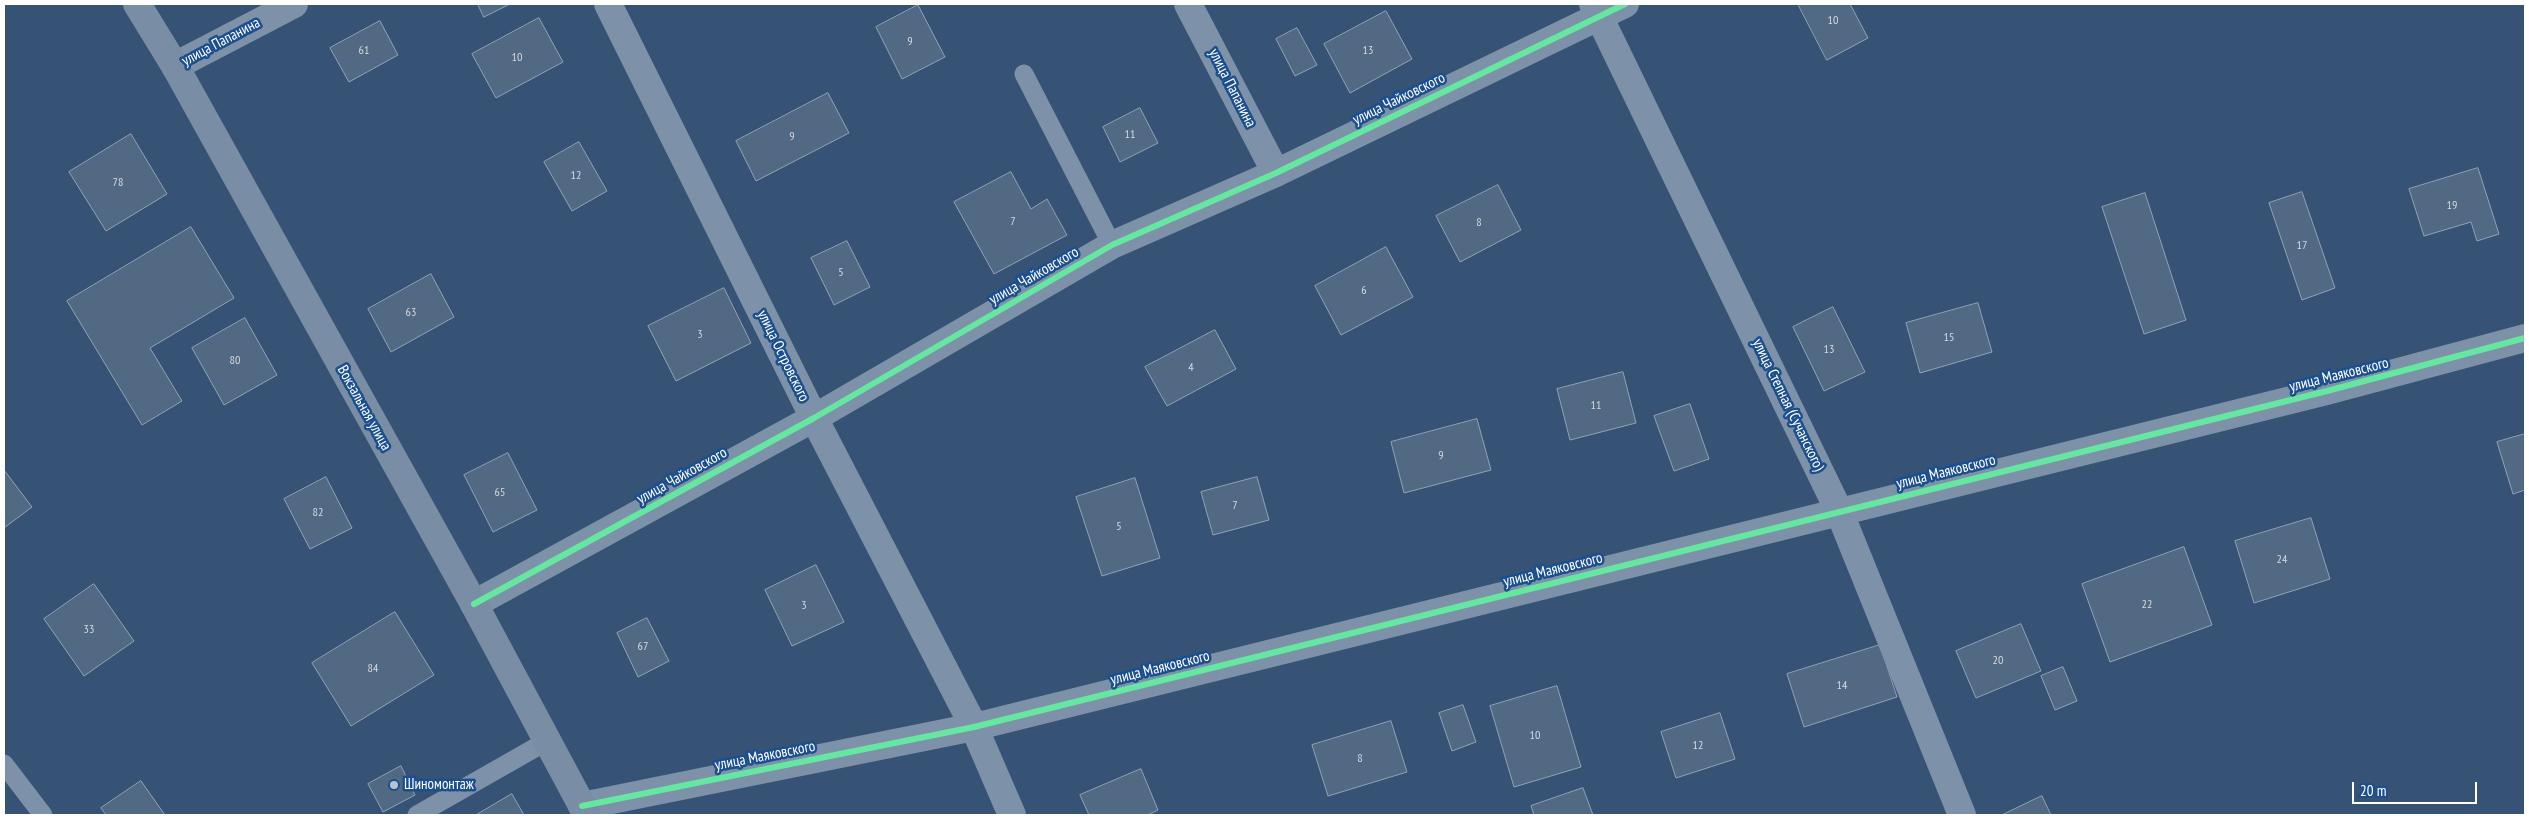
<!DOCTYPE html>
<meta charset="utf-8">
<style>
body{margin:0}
#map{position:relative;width:2529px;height:819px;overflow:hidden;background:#365274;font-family:"PT Sans Narrow",sans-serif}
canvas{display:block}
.frame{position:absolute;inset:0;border:5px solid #fff;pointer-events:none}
.scale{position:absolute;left:2352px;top:782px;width:125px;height:22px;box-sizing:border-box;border:2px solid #fff;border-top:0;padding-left:6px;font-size:15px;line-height:18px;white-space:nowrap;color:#fff;-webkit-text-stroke:4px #1b4f8f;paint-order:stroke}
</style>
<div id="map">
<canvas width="2529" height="819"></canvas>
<div class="frame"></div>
<div class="scale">20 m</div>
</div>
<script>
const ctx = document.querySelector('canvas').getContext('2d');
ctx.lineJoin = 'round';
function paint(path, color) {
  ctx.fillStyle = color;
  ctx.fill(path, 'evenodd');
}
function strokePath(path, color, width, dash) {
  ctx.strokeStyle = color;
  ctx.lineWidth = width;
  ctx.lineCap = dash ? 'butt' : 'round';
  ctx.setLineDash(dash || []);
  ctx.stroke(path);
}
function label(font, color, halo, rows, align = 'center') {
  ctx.font = font + ' "PT Sans Narrow",sans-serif';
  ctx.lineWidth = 5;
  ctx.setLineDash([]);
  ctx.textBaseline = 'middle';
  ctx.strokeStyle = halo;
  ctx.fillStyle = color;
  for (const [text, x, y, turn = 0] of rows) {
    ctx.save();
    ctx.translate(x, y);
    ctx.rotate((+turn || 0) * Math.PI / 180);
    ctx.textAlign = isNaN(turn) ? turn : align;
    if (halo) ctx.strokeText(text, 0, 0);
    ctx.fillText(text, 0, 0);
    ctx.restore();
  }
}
const building = new Path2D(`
 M 478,4 L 510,4 L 484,17 Z
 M 1798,4 L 1850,4 L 1868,38 L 1827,60 Z
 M 918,5 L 945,57 L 902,79 L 876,27 Z
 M 1386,11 L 1412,59 L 1350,93 L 1324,44 Z
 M 539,18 L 563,62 L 496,98 L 472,54 Z
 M 380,21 L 398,55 L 349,82 L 330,48 Z
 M 1297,28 L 1317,65 L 1295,76 L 1276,39 Z
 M 828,93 L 849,133 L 756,181 L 736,141 Z
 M 1140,108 L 1158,143 L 1120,162 L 1103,127 Z
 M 131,134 L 167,194 L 106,231 L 69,172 Z
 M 579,142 L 607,191 L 572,211 L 544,162 Z
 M 2478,168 L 2499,234 L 2477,241 L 2471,222 L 2424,236 L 2409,189 Z
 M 1011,172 L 1031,209 L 1047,199 L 1067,235 L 994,274 L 954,202 Z
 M 1498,185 L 1521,230 L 1460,262 L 1436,216 Z
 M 2302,192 L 2335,288 L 2302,300 L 2269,203 Z
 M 2145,193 L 2186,320 L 2144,334 L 2102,207 Z
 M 191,227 L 234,298 L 150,348 L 182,401 L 142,425 L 67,301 Z
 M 847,241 L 870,287 L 834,305 L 811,258 Z
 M 1386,247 L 1413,297 L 1341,335 L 1315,286 Z
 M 431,274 L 454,317 L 391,352 L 368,309 Z
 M 724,288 L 751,343 L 676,381 L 648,326 Z
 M 1978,303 L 1992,352 L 1920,373 L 1906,323 Z
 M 1833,307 L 1865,372 L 1824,391 L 1793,327 Z
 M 245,318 L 277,375 L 224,405 L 192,348 Z
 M 1215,330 L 1236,369 L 1167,406 L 1145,367 Z
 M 1623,372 L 1636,423 L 1570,440 L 1557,389 Z
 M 1690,404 L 1709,459 L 1674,471 L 1654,416 Z
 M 1477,419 L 1491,470 L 1404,493 L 1391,442 Z
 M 2525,434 L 2525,490 L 2513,494 L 2497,442 Z
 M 508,453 L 537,510 L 493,532 L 464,475 Z
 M 4,470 L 32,507 L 4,528 Z
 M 326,477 L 352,528 L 310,549 L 284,499 Z
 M 1257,477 L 1269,520 L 1213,535 L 1201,492 Z
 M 1135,478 L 1160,558 L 1102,576 L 1076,497 Z
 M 2311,518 L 2330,579 L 2254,603 L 2235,541 Z
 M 2184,547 L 2212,625 L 2110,662 L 2082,584 Z
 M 816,565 L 844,622 L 792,646 L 765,590 Z
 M 94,584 L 134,641 L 84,676 L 44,619 Z
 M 395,612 L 434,675 L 351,726 L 312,663 Z
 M 647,618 L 669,661 L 638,677 L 617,633 Z
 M 2021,624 L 2041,671 L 1976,698 L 1956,651 Z
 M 1880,645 L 1897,697 L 1804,727 L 1787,674 Z
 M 2063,667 L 2077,701 L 2055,710 L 2041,676 Z
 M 1557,686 L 1581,767 L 1514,787 L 1490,706 Z
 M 1463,705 L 1476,742 L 1452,751 L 1439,713 Z
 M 1720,713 L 1735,759 L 1676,778 L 1661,732 Z
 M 1391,721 L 1407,772 L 1328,796 L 1312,745 Z
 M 401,766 L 415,795 L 383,812 L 368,784 Z
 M 1141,769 L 1158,810 L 1148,815 L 1089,815 L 1080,795 Z
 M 141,781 L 165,815 L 106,815 L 101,808 Z
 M 1583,788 L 1593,815 L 1534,815 L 1531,806 Z
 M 512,794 L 524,815 L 476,815 Z
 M 2042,796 L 2051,815 L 2002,815 Z`);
paint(building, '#526984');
strokePath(building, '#92a2b6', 1);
strokePath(new Path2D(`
 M 1024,74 L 1112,245
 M 4,764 L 43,815
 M 417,815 L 547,741`), '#7d92a8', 19);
strokePath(new Path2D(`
 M 608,4 L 814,418 L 974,727 L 1012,815
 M 1188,4 L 1276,173
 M 1593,4 L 1839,511 L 1962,815
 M 175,66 L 294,4
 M 474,604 L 814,418 L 1112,245 L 1276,173 L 1625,4
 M 582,806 L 974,727 L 2327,391 L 2525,338`), '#7d92a8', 28);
strokePath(new Path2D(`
 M 137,4 L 175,66 L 474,604 L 587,815`), '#798da4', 28);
strokePath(new Path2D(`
 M 474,604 L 814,418 L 1112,245 L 1276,173 L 1625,4
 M 582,806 L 974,727 L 2327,391 L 2525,338`), '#66e7a1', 6);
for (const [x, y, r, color] of [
 [394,785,5,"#b9c2ce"]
]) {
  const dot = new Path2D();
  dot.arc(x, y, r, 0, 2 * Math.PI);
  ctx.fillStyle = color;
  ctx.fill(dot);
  strokePath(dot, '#1b4f8f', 2);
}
label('12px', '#d4dae0', null, [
 ["10",1833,21],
 ["9",910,42],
 ["61",364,51],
 ["13",1368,51],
 ["10",517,58],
 ["11",1130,135],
 ["9",792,137],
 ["12",576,176],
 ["78",118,183],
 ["19",2452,206],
 ["7",1013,222],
 ["8",1479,223],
 ["17",2302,246],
 ["5",841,273],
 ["6",1364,291],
 ["63",411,313],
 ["3",700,335],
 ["15",1949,338],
 ["13",1829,350],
 ["80",235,361],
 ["4",1191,368],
 ["11",1596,406],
 ["9",1441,456],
 ["65",500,493],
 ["7",1235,506],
 ["82",318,513],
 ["5",1119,527],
 ["24",2282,560],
 ["22",2147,605],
 ["3",804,606],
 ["33",89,630],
 ["67",643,647],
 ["20",1998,661],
 ["84",373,669],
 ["14",1842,686],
 ["10",1535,736],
 ["12",1698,746],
 ["8",1360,759]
]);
label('15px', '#fff', '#1b4f8f', [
 ["улица Папанина",221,42,-28],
 ["улица Папанина",1232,88,63],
 ["улица Чайковского",1399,99,-26],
 ["улица Чайковского",1034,276,-30],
 ["улица Островского",783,356,64],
 ["улица Маяковского",2339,375,-14],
 ["улица Степная (Сучанского)",1788,405,64],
 ["Вокзальная улица",364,408,61],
 ["улица Маяковского",1946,472,-14],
 ["улица Чайковского",682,476,-29],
 ["улица Маяковского",1553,570,-14],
 ["улица Маяковского",1160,668,-14],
 ["улица Маяковского",765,756,-11]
]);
label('15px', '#fff', '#1b4f8f', [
 ["Шиномонтаж",404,785]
], 'left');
</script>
